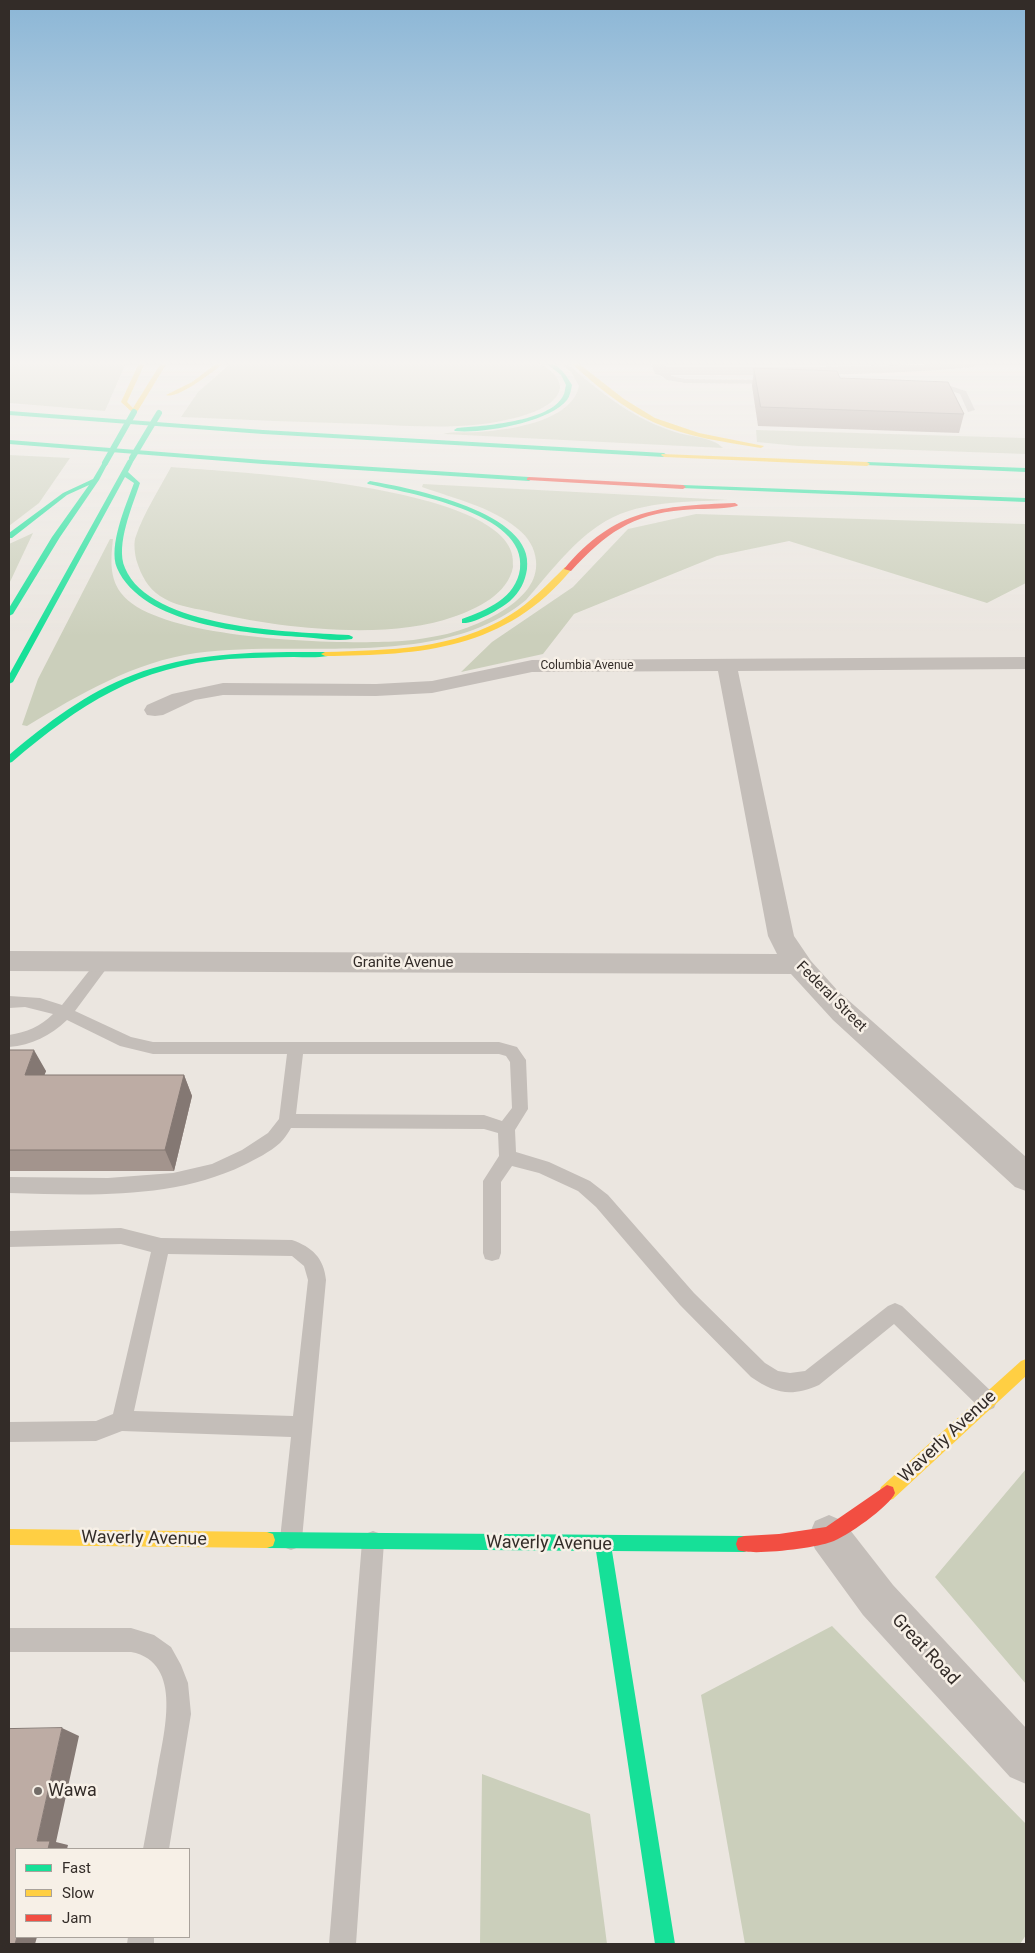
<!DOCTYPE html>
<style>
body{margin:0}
#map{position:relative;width:1035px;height:1953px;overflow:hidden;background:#ebe6e0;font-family:Roboto,sans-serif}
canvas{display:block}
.frame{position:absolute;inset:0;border:10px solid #332c28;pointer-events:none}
.legend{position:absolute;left:15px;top:1848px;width:175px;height:90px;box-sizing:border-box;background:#f7f0e7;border:1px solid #a9a29b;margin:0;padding:6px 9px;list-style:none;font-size:15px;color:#332c28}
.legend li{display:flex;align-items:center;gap:10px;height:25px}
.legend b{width:25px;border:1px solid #a9a29b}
</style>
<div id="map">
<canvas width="1035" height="1953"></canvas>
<div class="frame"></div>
<ul class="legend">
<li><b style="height:6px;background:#16e098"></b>Fast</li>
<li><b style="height:6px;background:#ffcf43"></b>Slow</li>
<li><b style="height:6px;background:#f24e42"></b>Jam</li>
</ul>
</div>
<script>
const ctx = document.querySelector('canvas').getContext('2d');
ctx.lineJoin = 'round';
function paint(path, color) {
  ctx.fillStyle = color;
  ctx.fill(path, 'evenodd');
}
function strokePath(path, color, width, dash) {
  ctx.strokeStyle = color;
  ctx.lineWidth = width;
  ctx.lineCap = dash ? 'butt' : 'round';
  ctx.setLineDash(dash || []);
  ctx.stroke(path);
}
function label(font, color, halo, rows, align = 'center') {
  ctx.font = font + ' Roboto,sans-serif';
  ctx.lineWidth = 5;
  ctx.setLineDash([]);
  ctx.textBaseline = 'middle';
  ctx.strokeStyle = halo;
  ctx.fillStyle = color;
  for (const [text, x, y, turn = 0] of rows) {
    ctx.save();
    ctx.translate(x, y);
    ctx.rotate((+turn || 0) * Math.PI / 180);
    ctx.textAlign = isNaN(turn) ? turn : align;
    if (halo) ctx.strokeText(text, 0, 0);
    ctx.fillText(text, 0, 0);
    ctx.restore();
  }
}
paint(new Path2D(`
 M 9,363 L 126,363 L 105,411 L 9,403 Z
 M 231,363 L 537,363 C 547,367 559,375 560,386 C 561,406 522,417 506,420 C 462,430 412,426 366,424 C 305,422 243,420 181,417 L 198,392 Z
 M 559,363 C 569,363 577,372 584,378 C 615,403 635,418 672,431 C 687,437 712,436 723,448 L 443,434 C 454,431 467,433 478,432 C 509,430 571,422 579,386 L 571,372 Z
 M 756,430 L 1026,438 L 1026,454 L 798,446 L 757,442 Z
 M 9,455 L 70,458 L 39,503 L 9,526 Z
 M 171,467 C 225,472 526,484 513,567 C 508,594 477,609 453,617 C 388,641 274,628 207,611 C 191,608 173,605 160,596 C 148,588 141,575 137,562 C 135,556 133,542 136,536 C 143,514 160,488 171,467 Z
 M 423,484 L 729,500 C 686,502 635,500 598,526 C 570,545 548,575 526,600 C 440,671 301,639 196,653 C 134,662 80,694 27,726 L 22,725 L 38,679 L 110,539 L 113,539 C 111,558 109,577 121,593 C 156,641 345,645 402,641 C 417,640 432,637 447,634 C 478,626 540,601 536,561 C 535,548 528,537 518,529 C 490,506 455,499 422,487 Z
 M 696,514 L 1026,524 L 1026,583 L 987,603 L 789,541 L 717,556 L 574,614 L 543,654 L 461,672 L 492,642 L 573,587 L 628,529 Z
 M 33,533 L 9,584 L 9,544 Z
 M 1026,1469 L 1026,1684 L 935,1577 Z
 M 832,1626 L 1026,1824 L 1026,1935 L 1020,1944 L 745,1944 L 701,1695 Z
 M 482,1774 L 590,1814 L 607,1944 L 480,1944 Z`), '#cbcfbb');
paint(new Path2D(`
 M 657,369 L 663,369 L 672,376 L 685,379 L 771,380 L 775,382 L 771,384 L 685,383 L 667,380 L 657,373 Z
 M 928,386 L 950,386 L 966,391 L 975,410 L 968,412 L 960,394 L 949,390 L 928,390 Z
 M 105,956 L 110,957 L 112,961 L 75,1011 L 131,1037 L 153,1042 L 499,1042 L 517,1047 L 526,1060 L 528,1109 L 515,1130 L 516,1152 L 549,1162 L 590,1181 L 608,1195 L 694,1293 L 765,1363 L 778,1371 L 790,1373 L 805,1371 L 888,1306 L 895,1303 L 902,1306 L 994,1394 L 997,1401 L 994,1408 L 987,1411 L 980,1408 L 894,1324 L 819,1385 C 791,1397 776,1394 751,1377 L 680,1305 L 596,1207 L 578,1191 L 539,1173 L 512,1166 L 501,1182 L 501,1253 L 499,1259 L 492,1261 L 485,1259 L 483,1253 L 483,1181 L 499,1156 L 498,1133 L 484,1129 L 291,1128 C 288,1133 284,1139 280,1143 C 270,1152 256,1159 244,1165 C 172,1200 87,1195 9,1193 L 9,1177 L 108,1178 L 173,1173 L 212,1164 L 242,1150 L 268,1133 L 279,1119 L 287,1054 L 153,1054 L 120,1046 L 67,1020 C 50,1036 32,1045 9,1047 L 9,1035 C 27,1032 40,1027 53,1014 L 25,1007 L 9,1008 L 9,996 L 40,998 L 62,1005 L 100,957 ZM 303,1054 L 499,1054 L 506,1056 L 510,1062 L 512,1108 L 502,1121 L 484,1115 L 296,1114 Z
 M 121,1228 L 161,1238 L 292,1240 C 312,1247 324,1258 326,1280 L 302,1539 L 299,1547 L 291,1550 L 283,1547 L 280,1539 L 291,1437 L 122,1431 L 96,1441 L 9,1442 L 9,1422 L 96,1421 L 113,1414 L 151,1252 L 121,1244 L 9,1247 L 9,1231 ZM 168,1254 L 292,1256 L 304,1266 L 308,1280 L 293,1416 L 134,1411 Z
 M 373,1531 L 381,1534 L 384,1542 L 356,1944 L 329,1944 L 362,1542 L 365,1534 Z
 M 9,1628 L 131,1628 L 154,1635 L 171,1647 L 181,1665 L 188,1683 L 191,1714 L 169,1849 L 143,1849 C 148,1824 152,1798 157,1773 C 163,1736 185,1662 131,1652 L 9,1652 Z
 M 128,1937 L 154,1937 L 154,1944 L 127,1944 Z`), '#c4beb9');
paint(new Path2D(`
 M 651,363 L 665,363 L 666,367 L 817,367 L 980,363 L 973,367 C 869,377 765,375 660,375 L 655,374 Z
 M 1026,657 L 1026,669 L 738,671 L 794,936 L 811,961 L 838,991 L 1026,1157 L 1026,1191 L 1015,1187 L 833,1020 L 791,974 L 9,971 L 9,951 L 777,954 L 768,936 L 718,671 L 532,672 L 432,693 L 376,696 L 223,695 L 195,700 L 163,715 L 155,716 L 147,715 L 144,710 L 147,705 L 172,694 L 223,683 L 376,684 L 432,681 L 532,660 Z
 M 829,1515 L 843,1521 L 893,1585 L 1026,1728 L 1026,1784 L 1010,1777 L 863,1615 L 815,1549 L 809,1535 L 815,1521 Z`), '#c4beb9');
paint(new Path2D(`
 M 546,363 C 559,363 566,375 572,385 C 571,390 570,396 567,400 C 550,422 482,434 455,431 L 454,430 L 457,428 C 482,426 550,422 563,396 C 565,393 565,388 566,385 L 561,375 Z
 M 9,411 L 263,430 L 664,453 L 667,455 L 664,457 L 263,434 L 9,415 Z
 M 9,440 L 263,460 L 529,477 L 532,479 L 529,481 L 263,464 L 9,444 Z
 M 131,458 L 134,460 L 128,472 L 140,483 C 133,505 115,545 125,568 C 150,629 292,632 349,635 L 353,637 L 352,639 C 336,642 318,638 302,637 C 248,634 142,625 117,568 C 108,546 126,505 134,483 L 125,477 L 13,682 L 9,684 L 9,675 L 128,460 Z
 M 103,462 L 108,463 L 99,480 L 60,537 L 13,614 L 9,616 L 9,608 L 52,537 L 89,485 L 67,495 L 12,538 L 9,538 L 9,533 L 63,493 L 93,479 Z
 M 867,462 L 1026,468 L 1026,472 L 865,465 L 865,463 Z
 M 370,481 C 410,488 536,512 527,569 C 525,582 520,592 510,601 C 500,609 475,624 462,623 L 462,619 C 487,610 516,598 520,569 C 528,512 407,493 368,484 L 367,483 Z
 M 683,485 L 1026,498 L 1026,502 L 681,488 L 680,487 Z
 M 325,652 L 328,652 L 328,656 C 317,658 305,657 294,657 C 272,657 250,658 229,659 C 138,666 80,704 12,762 L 9,763 L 9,755 C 47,723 86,693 133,675 C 194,651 261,652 325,652 Z
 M 267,1532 L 744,1536 L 750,1538 L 752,1544 L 750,1550 L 744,1552 L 612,1551 L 675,1944 L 655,1944 L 596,1551 L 267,1548 L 261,1546 L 259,1540 L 261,1534 Z`), '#16e098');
paint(new Path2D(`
 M 139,363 L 145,363 L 127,402 L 133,408 L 161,363 L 167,363 L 137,412 L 134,414 L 121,402 Z
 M 217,363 L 224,363 C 214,371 177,400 166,395 L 192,382 Z
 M 571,363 L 578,363 L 624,399 L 655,418 L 699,433 L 764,446 L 761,448 C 724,442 687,437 653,422 C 623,408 595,385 571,363 Z
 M 662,454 L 867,462 L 870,464 L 867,466 L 664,457 L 661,455 Z
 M 565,567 L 572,569 C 505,650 422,655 325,656 L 321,654 L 325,652 C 389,650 454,650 510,615 C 531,602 548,584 565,567 Z
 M 1026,1359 L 1026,1376 L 893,1499 L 887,1501 L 881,1499 L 879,1493 L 881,1487 L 1021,1361 Z
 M 9,1529 L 267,1532 L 273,1534 L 275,1540 L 273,1546 L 267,1548 L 9,1545 Z`), '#ffcf43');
paint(new Path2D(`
 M 529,477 L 683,485 L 686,487 L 683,489 L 527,480 L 527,478 Z
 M 735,503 L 738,505 L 737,506 C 720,510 701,508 683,510 C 632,514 605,534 571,571 L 564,569 C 615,508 661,506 735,503 Z
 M 887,1485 L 893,1487 L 895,1493 C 890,1506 845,1538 831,1542 C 816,1548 752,1556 738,1550 L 736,1544 L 738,1538 L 744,1536 L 779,1534 L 826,1527 Z`), '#f24e42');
strokePath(new Path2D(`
 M 132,458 L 159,413
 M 105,463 L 134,412`), '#16e098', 6);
paint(new Path2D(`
 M 754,368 L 840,378 L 964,414 L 959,433 L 758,426 L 752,386 Z
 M 9,1050 L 46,1071 L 44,1075 L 184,1075 L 192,1096 L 174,1171 L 9,1171 Z`), '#a3948d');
paint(new Path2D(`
 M 34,1050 L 46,1071 L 37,1096 L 25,1075 Z
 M 184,1075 L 192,1096 L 174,1171 L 165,1150 Z
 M 62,1728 L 79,1736 L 56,1842 L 68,1845 L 67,1849 L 48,1849 L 37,1841 Z
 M 17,1937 L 37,1937 L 35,1944 L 15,1944 Z`), '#847873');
const building = new Path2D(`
 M 754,368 L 837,371 L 840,378 L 948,382 L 964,414 L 761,407 Z
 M 9,1050 L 34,1050 L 25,1075 L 184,1075 L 165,1150 L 9,1150 Z
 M 62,1728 L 37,1841 L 50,1841 L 48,1849 L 16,1849 L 17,1937 L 15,1944 L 9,1944 L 9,1729 Z`);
paint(building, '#bdaca4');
strokePath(building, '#847873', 1);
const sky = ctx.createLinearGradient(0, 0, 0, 637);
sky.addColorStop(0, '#8bb6d6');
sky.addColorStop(0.57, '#f6f4f1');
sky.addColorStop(1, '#f6f4f100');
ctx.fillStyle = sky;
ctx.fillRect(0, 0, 1035, 637);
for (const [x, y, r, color] of [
 [38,1791,5,"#736d68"]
]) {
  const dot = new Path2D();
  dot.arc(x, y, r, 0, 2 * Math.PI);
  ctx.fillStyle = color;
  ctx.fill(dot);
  strokePath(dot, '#f7f0e7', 2);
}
label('12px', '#332c28', '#f7f0e7', [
 ["Columbia Avenue",587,666]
]);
label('15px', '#332c28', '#f7f0e7', [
 ["Granite Avenue",403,963],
 ["Federal Street",831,997,45]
]);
label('18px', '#332c28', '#f7f0e7', [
 ["Waverly Avenue",948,1437,-43],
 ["Waverly Avenue",144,1539,1],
 ["Waverly Avenue",549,1544,1],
 ["Great Road",925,1650,47]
]);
label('18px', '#332c28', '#f7f0e7', [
 ["Wawa",48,1791]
], 'left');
</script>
